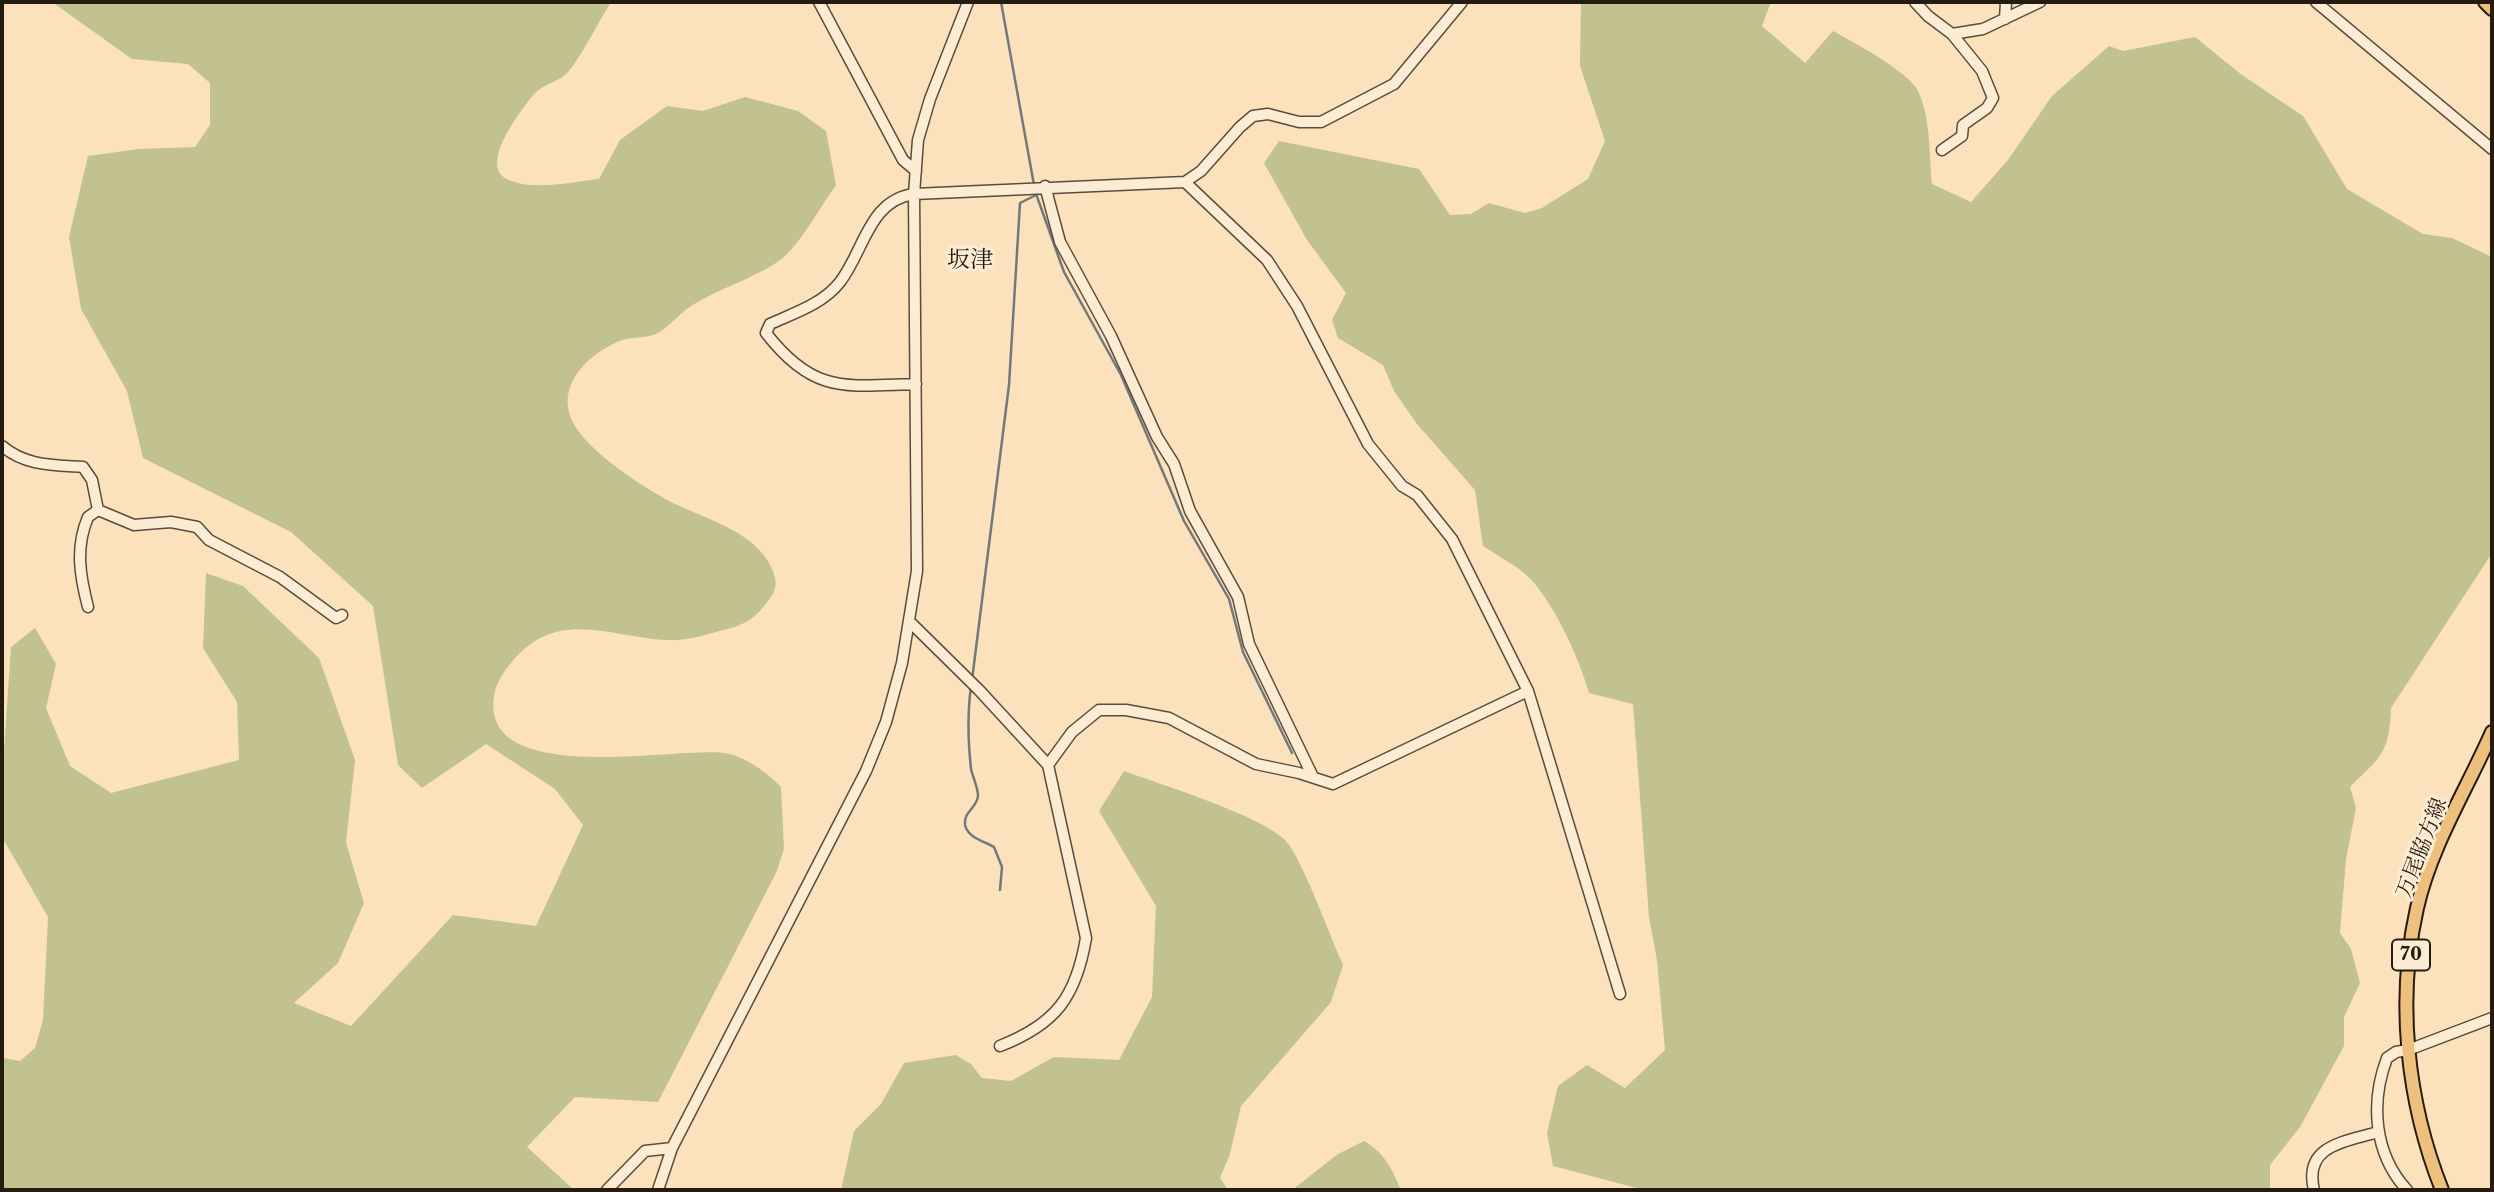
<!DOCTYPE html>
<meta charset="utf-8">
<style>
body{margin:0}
#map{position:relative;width:2494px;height:1192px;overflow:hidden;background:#fce1bd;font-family:"Libre Caslon Text",serif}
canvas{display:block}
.frame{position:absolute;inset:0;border:4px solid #241b11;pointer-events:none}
</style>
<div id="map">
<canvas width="2494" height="1192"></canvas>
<div class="frame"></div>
</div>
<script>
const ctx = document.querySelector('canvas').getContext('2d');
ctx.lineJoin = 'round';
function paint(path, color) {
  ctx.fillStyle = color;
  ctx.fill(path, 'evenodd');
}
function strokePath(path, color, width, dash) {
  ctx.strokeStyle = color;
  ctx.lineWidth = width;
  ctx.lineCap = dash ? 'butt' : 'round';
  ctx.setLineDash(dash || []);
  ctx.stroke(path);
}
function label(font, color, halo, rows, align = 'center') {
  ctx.font = font + ' "Libre Caslon Text","Noto Serif JP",serif';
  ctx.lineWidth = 6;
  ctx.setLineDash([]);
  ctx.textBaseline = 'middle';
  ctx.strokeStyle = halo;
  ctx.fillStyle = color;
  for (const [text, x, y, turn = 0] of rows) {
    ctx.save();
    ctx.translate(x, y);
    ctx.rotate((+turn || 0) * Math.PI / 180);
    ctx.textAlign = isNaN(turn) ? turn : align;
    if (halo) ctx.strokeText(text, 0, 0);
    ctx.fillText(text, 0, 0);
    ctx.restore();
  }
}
paint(new Path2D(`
 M 52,2 L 611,2 C 597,24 585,50 569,71 C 561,81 543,84 534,94 C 522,109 476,167 509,180 C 535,191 572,182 599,179 L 620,140 L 667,106 L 703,111 L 745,97 L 798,111 L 826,131 L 836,185 C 820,207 805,236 786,255 C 766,275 712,290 687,309 C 677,316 667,329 656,334 C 644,339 629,336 617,342 C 582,358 552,392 577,429 C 594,455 643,487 671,502 C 707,520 763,533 775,577 C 778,590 771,597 764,606 C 752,622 738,627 719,631 C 703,636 684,641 667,640 C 612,638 562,609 517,656 C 507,667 496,681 494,696 C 480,789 677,746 725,753 C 746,757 767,772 781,787 L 784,849 L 776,873 L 658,1102 L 575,1097 L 527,1147 L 574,1190 L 2,1190 L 2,1049 L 3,1058 L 20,1061 L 35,1048 L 43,1020 L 48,917 L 2,837 L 2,782 L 11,647 L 35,628 L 56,664 L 46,708 L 70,766 L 111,793 L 239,760 L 237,702 L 203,648 L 206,573 L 243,586 L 319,658 L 355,760 L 346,843 L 364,903 L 338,963 L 294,1003 L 351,1026 L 453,915 L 536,926 L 583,825 L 555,789 L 486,744 L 422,788 L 398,765 L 373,606 L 291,532 L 143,458 L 127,391 L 81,309 L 69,237 L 88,156 L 139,149 L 195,147 L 210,125 L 210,83 L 188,64 L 132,59 Z
 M 1581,2 L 1771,2 L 1762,26 L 1805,63 L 1833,31 C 1853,42 1909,72 1918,91 C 1931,118 1929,155 1932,184 L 1971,202 L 2008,160 L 2052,96 L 2109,46 L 2123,51 L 2195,37 L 2242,75 L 2303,116 L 2347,189 L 2423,234 L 2452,238 L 2492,257 L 2492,553 L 2391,708 C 2389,755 2381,756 2350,787 L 2356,808 L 2346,859 L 2340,933 L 2351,949 L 2360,983 L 2344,1017 L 2344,1046 L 2300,1127 L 2270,1165 L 2270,1190 L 1644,1190 L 1553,1166 L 1547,1133 L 1558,1086 L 1587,1065 L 1625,1088 L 1665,1050 L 1657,960 L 1649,917 L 1633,704 L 1589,693 C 1580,660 1551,595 1524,573 C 1512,563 1496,555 1483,546 L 1475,490 L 1417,424 L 1394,391 L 1383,365 L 1338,338 L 1332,320 L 1346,293 L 1307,240 L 1264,163 L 1279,141 L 1419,169 L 1450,215 L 1471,214 L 1489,203 L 1525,213 L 1542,208 L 1588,179 L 1605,141 L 1580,66 Z
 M 1124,771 C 1159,784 1274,819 1290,846 C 1310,879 1327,929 1343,965 L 1331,1002 L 1241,1106 L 1230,1154 L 1220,1178 L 1228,1190 L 841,1190 L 854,1131 L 881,1104 L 904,1063 L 956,1055 L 971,1064 L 982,1078 L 1011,1081 L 1054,1057 L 1119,1060 L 1152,997 L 1156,906 L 1099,811 Z
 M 1364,1141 C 1385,1153 1392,1169 1401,1190 L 1292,1190 L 1338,1154 Z`), '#c1c28f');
strokePath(new Path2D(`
 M 1001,2 L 1034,185
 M 1035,191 L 1064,272 L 1121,375 L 1184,521 L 1229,599 L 1243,652 L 1292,753
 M 972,680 L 1009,385 L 1020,203 L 1036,195
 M 971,687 C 967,715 968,741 971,769 C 973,778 978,787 978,796 C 977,808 963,812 965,825 C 968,838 984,841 994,847 L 1002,867 L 1000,890`), '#727a78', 2.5);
const minor = new Path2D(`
 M 819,2 L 903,160 L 916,171
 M 1915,2 L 1928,16 L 1952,34 L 1983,29 L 2040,2
 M 2316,2 L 2492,149
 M 2005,19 L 2006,2
 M 1942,150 L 1962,136 L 1963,125 L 1987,108 L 1993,98 L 1982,71 L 1952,34
 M 1185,182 L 1267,260 L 1297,306 L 1368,444 L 1402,486 L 1417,495 L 1452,539 L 1528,691 L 1620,994
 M 1045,186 L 1060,242 L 1111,336 L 1157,437 L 1174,464 L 1190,511 L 1238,597 L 1249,644 L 1313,777
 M 916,384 C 846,386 814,395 766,333 L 770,324 C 794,313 823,304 840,282 C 864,251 869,200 914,194 L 1185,182 L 1201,171 L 1240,127 L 1253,116 L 1268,114 L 1299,122 L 1321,122 L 1394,84 L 1462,2
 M 2,446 C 25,466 53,465 83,467 L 92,480 L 98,510 L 134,525 L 171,522 L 197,527 L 209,540 L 280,577 L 336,618 L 342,615
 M 88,607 C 80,576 75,548 88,517 L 98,510
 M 909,621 L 979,690 L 1048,765 L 1086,938 C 1076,997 1056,1024 1000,1046
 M 1048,765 L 1072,732 L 1099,710 L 1126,710 L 1169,718 L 1256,764 L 1299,773 L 1333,784 L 1528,691
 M 607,1190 L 645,1151 L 672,1148
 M 658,1190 L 672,1148 L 866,771 L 886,722 L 902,663 L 917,571 L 914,194 L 918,140 L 930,99 L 968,2
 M 2314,1190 C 2303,1145 2345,1142 2378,1132
 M 2407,1190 C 2374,1154 2370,1103 2387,1058 L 2396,1052 L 2408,1050 L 2492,1018`);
const major = new Path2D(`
 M 2485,2 L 2492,9
 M 2442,1190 C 2407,1102 2396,1001 2417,908 C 2431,846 2467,789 2492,732`);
strokePath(minor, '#5a4c3c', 13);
strokePath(major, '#241b11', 16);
strokePath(minor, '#fdecd4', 10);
strokePath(major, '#eec07e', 12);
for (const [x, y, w] of [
 [2411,955,38]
]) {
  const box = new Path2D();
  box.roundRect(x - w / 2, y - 15.5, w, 31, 5);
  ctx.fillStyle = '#fdecd4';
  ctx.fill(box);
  strokePath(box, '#241b11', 2);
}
label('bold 19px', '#241b11', null, [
 ["70",2411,955]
]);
label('21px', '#241b11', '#fdecd4', [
 ["万尾脇方線",2422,848,-69]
]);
label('23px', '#241b11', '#fdecd4', [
 ["坂津",970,260]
]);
</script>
